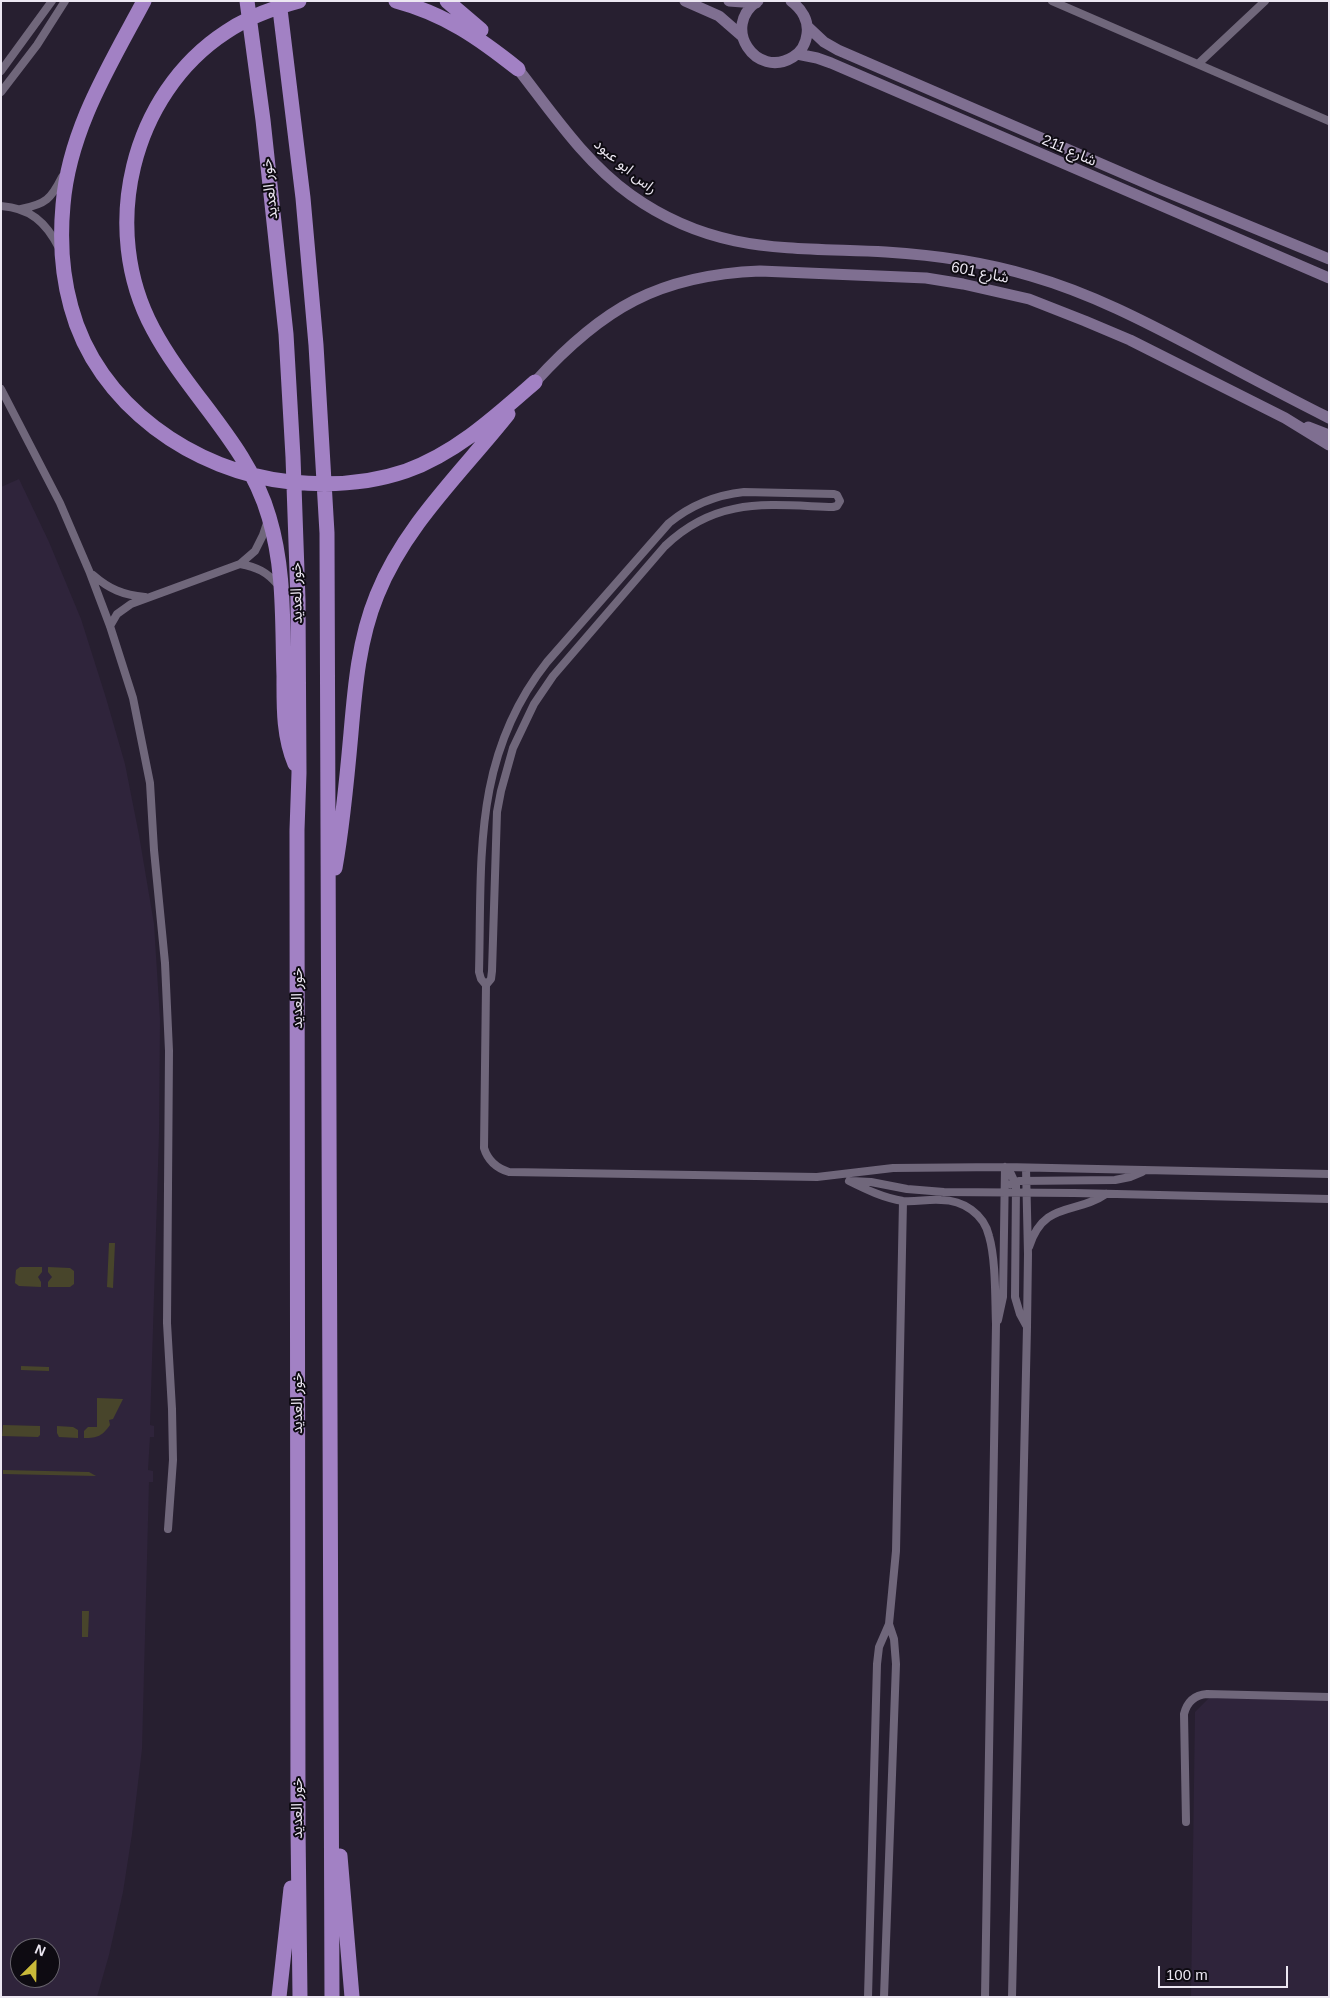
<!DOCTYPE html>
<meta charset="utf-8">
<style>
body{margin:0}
#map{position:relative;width:1330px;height:1998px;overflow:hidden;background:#271f30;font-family:Helvetica,sans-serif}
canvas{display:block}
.frame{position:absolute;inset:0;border:2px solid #ece7f2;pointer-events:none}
.north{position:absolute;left:10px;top:1938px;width:50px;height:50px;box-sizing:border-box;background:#0e0b12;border:1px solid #67636c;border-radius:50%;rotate:23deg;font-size:14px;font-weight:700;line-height:20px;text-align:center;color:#ece7f2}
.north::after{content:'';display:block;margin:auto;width:18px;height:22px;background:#caba39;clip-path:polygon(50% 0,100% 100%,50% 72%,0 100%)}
.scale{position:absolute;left:1158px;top:1966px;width:130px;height:22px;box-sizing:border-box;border:2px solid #ece7f2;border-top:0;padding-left:6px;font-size:15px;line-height:18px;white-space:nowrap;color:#ece7f2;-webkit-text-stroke:4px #0e0b12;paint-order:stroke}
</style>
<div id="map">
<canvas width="1330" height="1998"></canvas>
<div class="frame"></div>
<div class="north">N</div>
<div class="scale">100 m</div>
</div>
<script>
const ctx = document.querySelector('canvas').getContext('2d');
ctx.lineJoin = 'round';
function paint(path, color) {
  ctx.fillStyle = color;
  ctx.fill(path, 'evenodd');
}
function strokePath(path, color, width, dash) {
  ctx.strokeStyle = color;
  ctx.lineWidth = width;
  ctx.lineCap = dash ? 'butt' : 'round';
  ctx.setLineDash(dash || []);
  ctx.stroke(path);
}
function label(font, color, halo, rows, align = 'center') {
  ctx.font = font + ' Helvetica,"Noto Sans Arabic",sans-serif';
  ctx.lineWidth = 4;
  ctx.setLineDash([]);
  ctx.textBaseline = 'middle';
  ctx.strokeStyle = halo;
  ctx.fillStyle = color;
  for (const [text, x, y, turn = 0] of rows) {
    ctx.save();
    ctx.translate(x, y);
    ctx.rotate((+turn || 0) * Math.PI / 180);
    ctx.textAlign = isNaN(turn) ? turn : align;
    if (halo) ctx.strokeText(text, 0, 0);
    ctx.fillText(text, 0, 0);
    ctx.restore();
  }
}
paint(new Path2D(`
 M 19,479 L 49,542 L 81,619 L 106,698 L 125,764 L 139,835 L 154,924 L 160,1019 L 159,1134 L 150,1425 L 154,1426 L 154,1437 L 150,1437 L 148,1470 L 153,1471 L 153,1482 L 149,1482 L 142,1749 L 132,1834 L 123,1892 L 109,1955 L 97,1997 L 1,1997 L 1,487 ZM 20,1948 L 50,1948 L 50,1978 L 20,1978 Z
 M 1210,1697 L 1329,1700 L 1329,1997 L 1191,1997 L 1195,1712 Z`), '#2f243b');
paint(new Path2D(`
 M 109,1243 L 115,1243 L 113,1288 L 107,1287 Z
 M 20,1267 L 42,1267 L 42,1272 L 38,1277 L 41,1282 L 41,1287 L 19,1286 L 15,1283 L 16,1270 Z
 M 48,1267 L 70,1268 L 74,1271 L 74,1284 L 70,1287 L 48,1287 L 48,1282 L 52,1277 L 48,1272 Z
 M 21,1366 L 49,1367 L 49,1371 L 21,1370 Z
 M 97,1398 L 123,1399 L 113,1419 L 109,1420 L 110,1425 C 102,1436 98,1438 84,1438 L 84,1431 L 88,1427 L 97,1427 Z
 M 3,1425 L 40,1426 L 40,1435 L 38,1437 L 2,1436 Z
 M 57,1426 L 73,1427 L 78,1430 L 78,1438 L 59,1437 L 57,1433 Z
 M 3,1470 L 89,1472 L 96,1476 L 3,1474 Z
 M 82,1611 L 89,1611 L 88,1637 L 82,1637 Z`), '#48452b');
strokePath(new Path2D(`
 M 1052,1 L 1329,121
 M 1198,64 L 1265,1
 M 1,71 L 52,1
 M 1,92 L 37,45 L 65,1
 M 1,206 C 30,208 46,222 59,248
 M 21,209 C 46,204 51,199 62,177
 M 1,389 L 60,503 L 90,573 L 110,626 L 133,698 L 150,783 L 154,850 L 165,963 L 169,1051 L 167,1323 L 172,1409 L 173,1460 L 168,1529
 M 744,492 L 834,494 L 837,495 L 840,501 L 837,506 L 833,507 C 768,505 717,496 665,546 L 553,676 L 534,704 L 513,748 L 501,791 L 497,812 L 492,971 L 491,979 L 486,985 L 481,979 L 479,972 C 482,858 472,757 547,662 L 669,523 C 691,505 716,495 744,492 Z
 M 240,564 C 257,567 267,572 278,585
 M 93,575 C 109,589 123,595 145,597
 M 110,626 L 117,614 L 131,604 L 240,564 L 255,551 L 263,535 L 268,520
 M 486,985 L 484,1148 C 488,1161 496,1168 509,1172 L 817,1177 L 893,1168 L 1005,1167 L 1329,1174
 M 1005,1167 L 1011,1174 L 1016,1185 L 1015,1297 L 1020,1314 L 1026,1325
 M 849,1181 C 867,1190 884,1198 903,1201 C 916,1202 928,1199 941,1200 C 963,1200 984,1214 989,1236 C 996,1260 995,1299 996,1324 L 985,1997
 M 851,1181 L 871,1182 L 907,1189 L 944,1192 L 1074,1193 L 1329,1199
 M 1011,1184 L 1019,1181 L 1115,1180 L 1130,1177 L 1142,1172
 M 1029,1247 C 1044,1200 1076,1215 1106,1194
 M 998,1320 L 1003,1297 L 1005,1167
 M 1186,1822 L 1184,1714 C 1187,1702 1195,1695 1207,1694 L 1329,1697
 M 868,1997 L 877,1664 L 879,1647 L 889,1624 L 896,1551 L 903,1201
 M 884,1997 L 896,1664 L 894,1639 L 889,1624
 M 1012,1997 L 1027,1327 L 1028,1254 L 1026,1168`), '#70677b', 8);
strokePath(new Path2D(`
 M 685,1 L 719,16 L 742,36
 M 729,1 L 756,3
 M 758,1 C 720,26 756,80 793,57 C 801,52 806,43 807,34 C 809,21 802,9 791,1
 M 808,27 L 824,42 L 838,50 L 1157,188 L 1329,259
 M 797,54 L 817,58 L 831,63 L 1329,278
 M 518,69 C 553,114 585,162 631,195 C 715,255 790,247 886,252 C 935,255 984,262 1031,276 C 1090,293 1144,321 1199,350 C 1242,373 1285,396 1329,418
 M 535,382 C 602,308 659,275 760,271 L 926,278 L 963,284 L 1029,299 L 1085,321 L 1130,340 L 1285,418 L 1329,445
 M 1308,427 L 1329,435`), '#7f6f91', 11);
strokePath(new Path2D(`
 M 144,1 C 110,65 69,130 63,205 C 60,238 62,275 71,307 C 97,405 194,472 291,482 C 330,486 368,484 406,471 C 456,453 495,417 535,382
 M 247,1 L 263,120 L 286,334 L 293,457 L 298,600 L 299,773 L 297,830 L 298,1827 L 300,1997
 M 279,1 L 303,198 L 316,345 L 327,533 L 332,1997
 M 396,1 C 445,14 479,38 518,69
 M 447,1 L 481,30
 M 295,764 C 283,735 284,706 284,676 C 282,622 285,570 269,517 C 248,444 188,395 153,329 C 99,229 131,94 226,32 C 248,17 273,8 299,1
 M 335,868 C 343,823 347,778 351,733 C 355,686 359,639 377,595 C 405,525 462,472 508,414
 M 340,1856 L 352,1997
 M 279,1997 L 291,1888`), '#a281c4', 15);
label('15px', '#ece7f2', '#0e0b12', [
 ["شارع 211",1069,151,23],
 ["راس ابو عبود",625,167,40],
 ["خور العديد",270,189,-96],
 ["شارع 601",980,273,11],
 ["خور العديد",297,593,-91],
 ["خور العديد",298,998,-90],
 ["خور العديد",298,1403,-90],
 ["خور العديد",298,1808,-90]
]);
</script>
